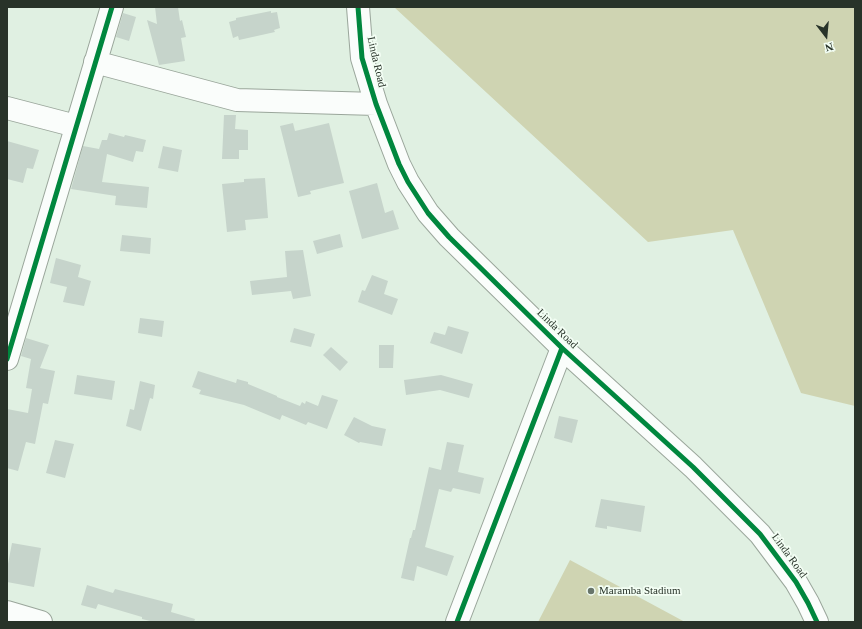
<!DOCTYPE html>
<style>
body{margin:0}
#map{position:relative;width:862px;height:629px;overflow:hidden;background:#e0f0e2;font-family:"Times New Roman",serif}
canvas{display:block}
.frame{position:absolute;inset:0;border:8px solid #283329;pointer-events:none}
.north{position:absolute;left:806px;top:16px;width:40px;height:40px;-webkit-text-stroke:3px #f3fef4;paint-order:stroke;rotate:164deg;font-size:11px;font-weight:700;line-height:16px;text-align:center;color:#283329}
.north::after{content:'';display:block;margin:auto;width:14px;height:18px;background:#283329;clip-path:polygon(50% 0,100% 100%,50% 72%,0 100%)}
</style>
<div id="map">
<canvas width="862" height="629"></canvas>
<div class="frame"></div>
<div class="north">N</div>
</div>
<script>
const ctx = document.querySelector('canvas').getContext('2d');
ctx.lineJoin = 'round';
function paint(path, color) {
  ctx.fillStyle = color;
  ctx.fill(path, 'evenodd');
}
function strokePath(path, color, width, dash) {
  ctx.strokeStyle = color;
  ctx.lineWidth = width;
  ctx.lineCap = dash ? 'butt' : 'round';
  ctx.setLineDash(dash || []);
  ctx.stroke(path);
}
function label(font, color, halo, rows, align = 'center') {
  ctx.font = font + ' "Times New Roman",serif';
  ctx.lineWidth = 3.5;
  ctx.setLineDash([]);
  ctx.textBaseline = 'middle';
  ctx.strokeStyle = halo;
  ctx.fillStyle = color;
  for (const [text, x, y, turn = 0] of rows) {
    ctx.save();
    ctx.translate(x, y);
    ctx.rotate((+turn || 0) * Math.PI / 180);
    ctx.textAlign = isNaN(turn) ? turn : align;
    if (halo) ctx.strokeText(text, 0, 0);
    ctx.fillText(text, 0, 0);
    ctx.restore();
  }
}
paint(new Path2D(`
 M 394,7 L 855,7 L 855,406 L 801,393 L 733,230 L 648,242 Z
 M 570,560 L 685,622 L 538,622 Z`), '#cfd4b2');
paint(new Path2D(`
 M 155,7 L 178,7 L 180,21 L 182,20 L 186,37 L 181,38 L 185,61 L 159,65 L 147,20 L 157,24 Z
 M 271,11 L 271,13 L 277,12 L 280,28 L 274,30 L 275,32 L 239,40 L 238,36 L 233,38 L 229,22 L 236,20 L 236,18 Z
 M 123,13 L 136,17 L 129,41 L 116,37 Z
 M 224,115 L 236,115 L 235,129 L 248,130 L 248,150 L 239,150 L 239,159 L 222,159 Z
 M 293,123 L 295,131 L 329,123 L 344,183 L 310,191 L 311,194 L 298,197 L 280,126 Z
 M 109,133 L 124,137 L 125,135 L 146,140 L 143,152 L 136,151 L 133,162 L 107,154 L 102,182 L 149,187 L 147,208 L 115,205 L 116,196 L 71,189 L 83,146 L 99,149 L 102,140 L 107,140 Z
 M 7,141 L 39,150 L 33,169 L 27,168 L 23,183 L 7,179 Z
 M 163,146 L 182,150 L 178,172 L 158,168 Z
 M 265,178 L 268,218 L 245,220 L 246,230 L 227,232 L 222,184 L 244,182 L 244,179 Z
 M 377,183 L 385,213 L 393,210 L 399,229 L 362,239 L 349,191 Z
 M 340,234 L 343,247 L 317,254 L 313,241 Z
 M 122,235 L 151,238 L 150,254 L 120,251 Z
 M 303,250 L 311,296 L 293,299 L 291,291 L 252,295 L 250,281 L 287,277 L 285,251 Z
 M 56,258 L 81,265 L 78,277 L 91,281 L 84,306 L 63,302 L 67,287 L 50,283 Z
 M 372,275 L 388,281 L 384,294 L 398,299 L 392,315 L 358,302 L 362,290 L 365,291 Z
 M 140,318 L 164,321 L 162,337 L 138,333 Z
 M 448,326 L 469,332 L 462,354 L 430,343 L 434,332 L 445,335 Z
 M 294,328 L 315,334 L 311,347 L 290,342 Z
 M 26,338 L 49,345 L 40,368 L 55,371 L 48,404 L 43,403 L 35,444 L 26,442 L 18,471 L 7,468 L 7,409 L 28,413 L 32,389 L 26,388 L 31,359 L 21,356 Z
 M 379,345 L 394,345 L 393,368 L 379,368 Z
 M 331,347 L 348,362 L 340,371 L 323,355 Z
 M 198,371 L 236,383 L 237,379 L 248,382 L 248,384 L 277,396 L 277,397 L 300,406 L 302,402 L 305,404 L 306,401 L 318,406 L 322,395 L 338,400 L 327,429 L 308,422 L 306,425 L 282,415 L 280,420 L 244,405 L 199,394 L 201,390 L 192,387 Z
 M 77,375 L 115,381 L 112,400 L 74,394 Z
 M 441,375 L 473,384 L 469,398 L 440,390 L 406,395 L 404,380 Z
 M 140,381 L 155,385 L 153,399 L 150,398 L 141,431 L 126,426 L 130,409 L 134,410 Z
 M 559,416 L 578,420 L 572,443 L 554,438 Z
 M 354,417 L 372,426 L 386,429 L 382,446 L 360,442 L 359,443 L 344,435 Z
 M 55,440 L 74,444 L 65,478 L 46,473 Z
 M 447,442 L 464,445 L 458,472 L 484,478 L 480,494 L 453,488 L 451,492 L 439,489 L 425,547 L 454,556 L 447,576 L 417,566 L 414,581 L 401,578 L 410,538 L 411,538 L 413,530 L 415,530 L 429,467 L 441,470 Z
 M 601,499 L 645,506 L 641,532 L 607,526 L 607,529 L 595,527 Z
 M 12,543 L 41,548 L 34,587 L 7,582 L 7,569 Z
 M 87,585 L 113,593 L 115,589 L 173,604 L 171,612 L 195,619 L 194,622 L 154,622 L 142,619 L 142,617 L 98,604 L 96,609 L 81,605 Z`), '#c6d4cb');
const minor = new Path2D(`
 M 358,7 L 362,58 L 376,104 L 399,164 L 408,182 L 428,213 L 449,237 L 562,348 L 693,467 L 760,534 L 796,582 L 808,603 L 817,622
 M 95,62 L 237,100 L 376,104
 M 7,108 L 76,126
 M 7,359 L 112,7
 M 7,612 L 41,622
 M 457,622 L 562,348`);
strokePath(minor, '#9aa69b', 24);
strokePath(minor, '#fafdfb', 22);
strokePath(new Path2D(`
 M 358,7 L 362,58 L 376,104 L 399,164 L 408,182 L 428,213 L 449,237 L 562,348 L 693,467 L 760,534 L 796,582 L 808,603 L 817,622
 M 7,359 L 112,7
 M 457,622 L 562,348`), '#00873e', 5);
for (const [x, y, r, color] of [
 [591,591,4,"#68756a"]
]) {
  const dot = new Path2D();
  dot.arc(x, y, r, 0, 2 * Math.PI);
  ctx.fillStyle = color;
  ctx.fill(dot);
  strokePath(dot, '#f3fef4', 1.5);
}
label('11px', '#283329', '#f3fef4', [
 ["Linda Road",376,62,77],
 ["Linda Road",557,329,44],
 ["Linda Road",789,556,54]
]);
label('11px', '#283329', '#f3fef4', [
 ["Maramba Stadium",599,591]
], 'left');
</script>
